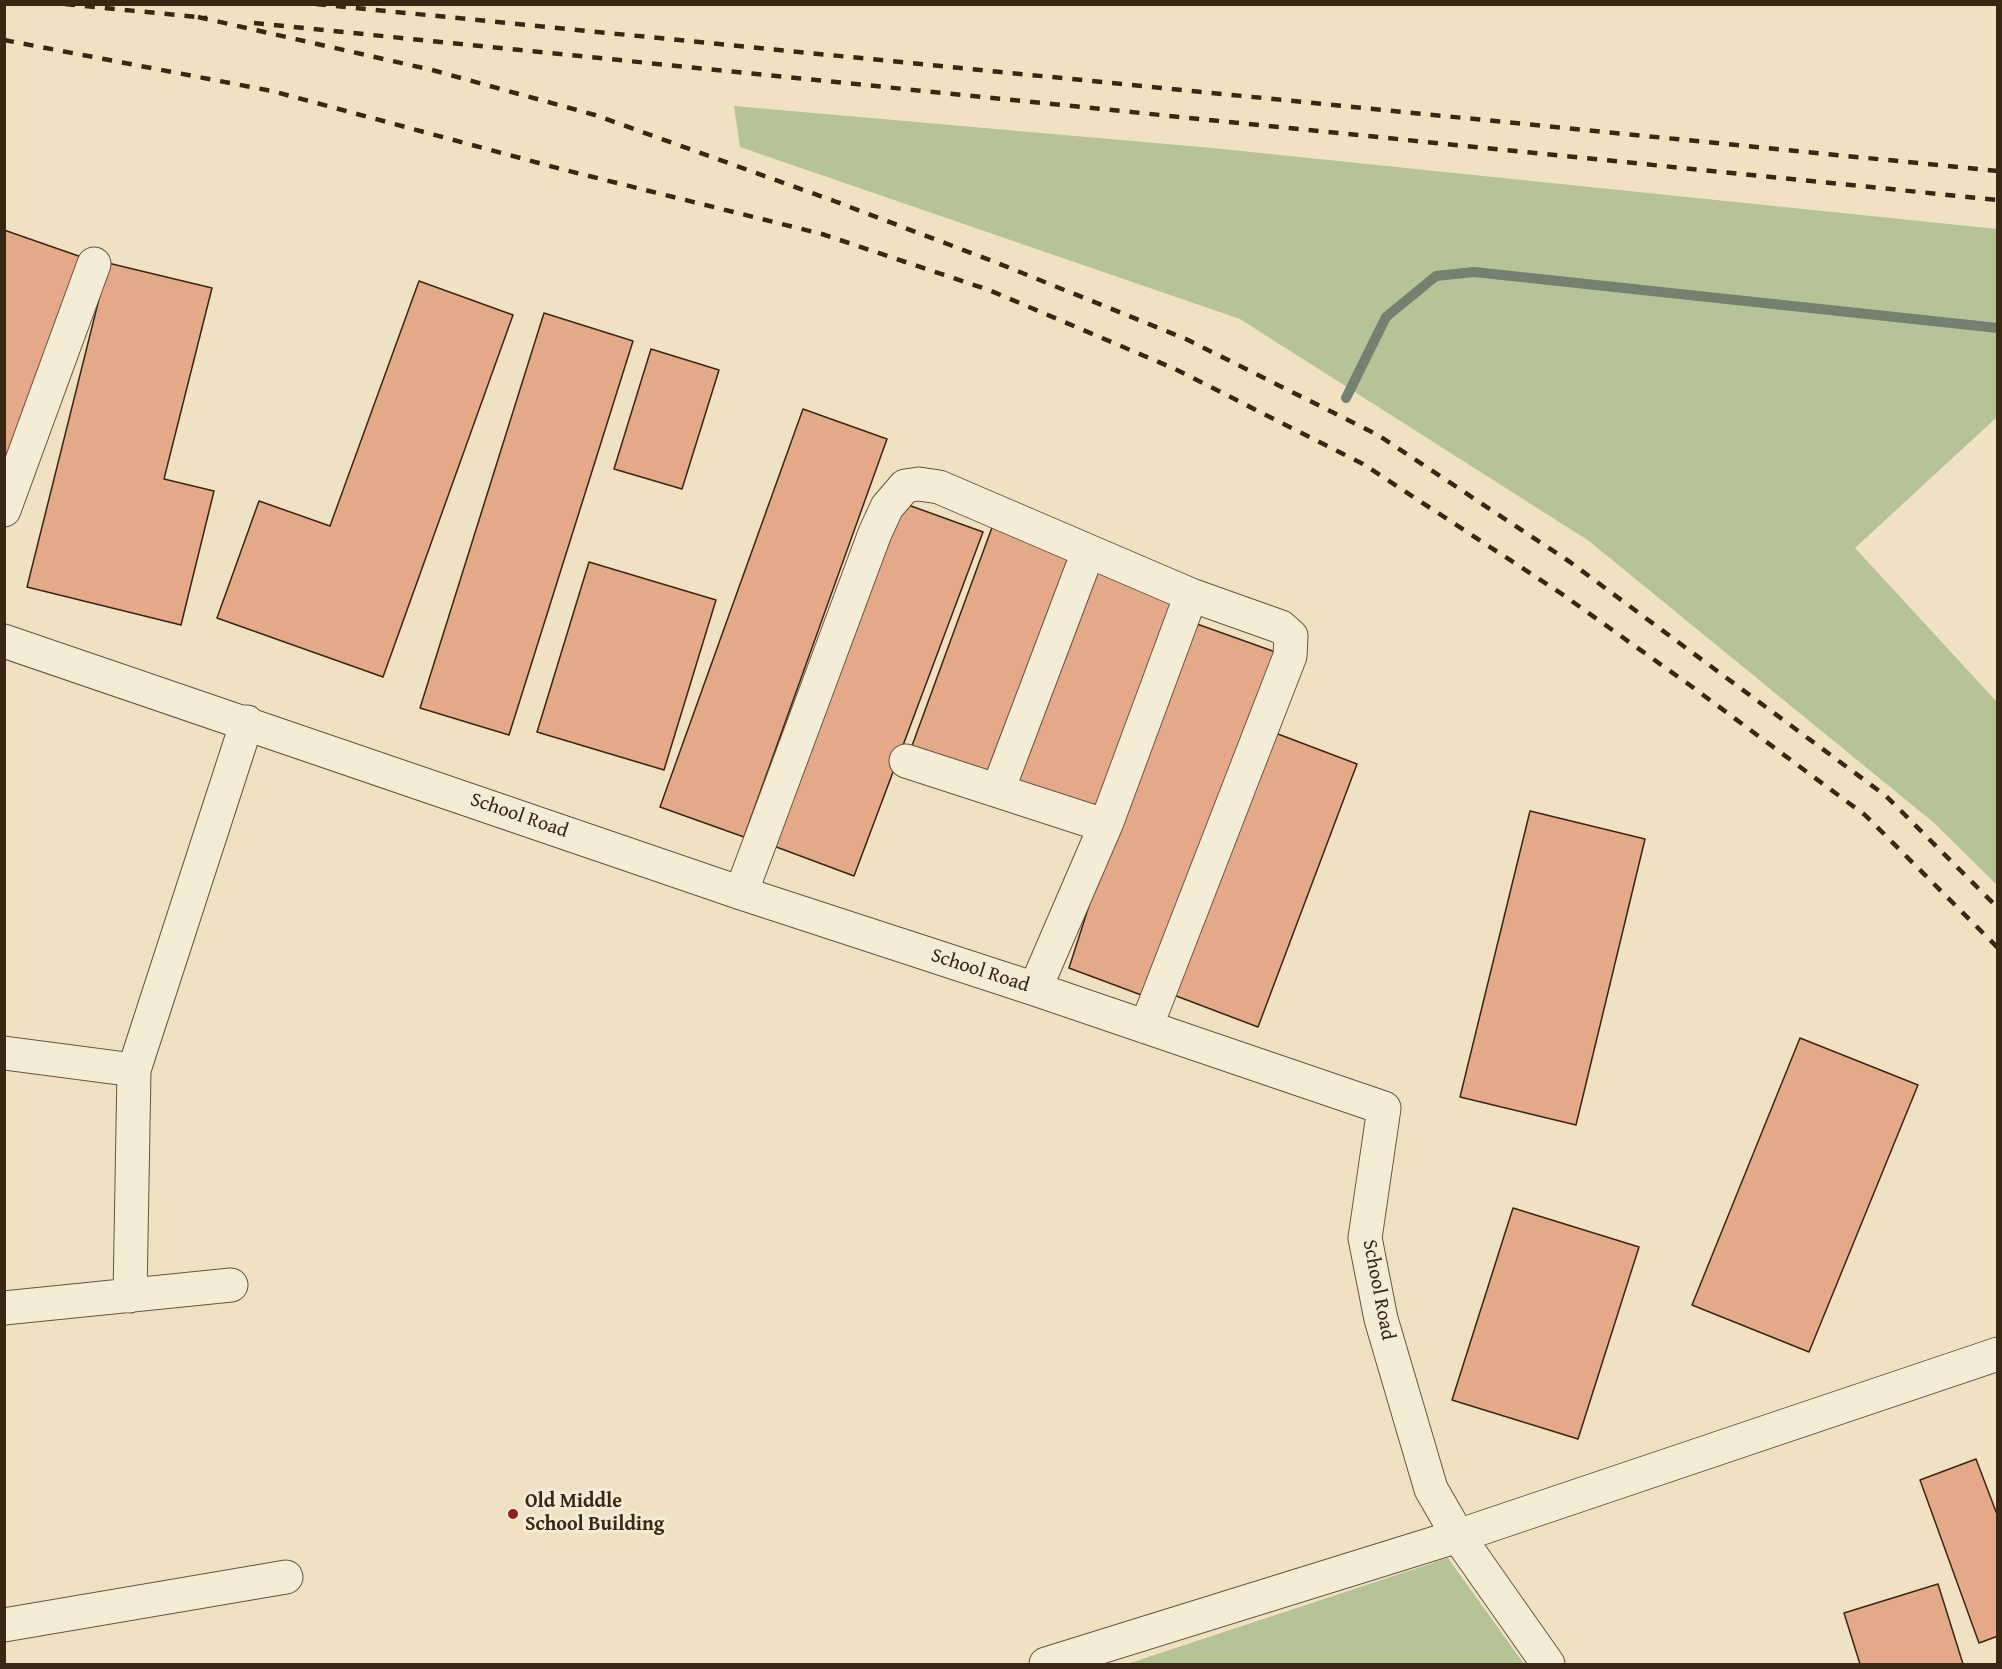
<!DOCTYPE html>
<style>
body{margin:0}
#map{position:relative;width:2002px;height:1669px;overflow:hidden;background:#f0e1c3;font-family:"Gentium Book Plus",serif}
canvas{display:block}
.frame{position:absolute;inset:0;border:6px solid #392613;pointer-events:none}
</style>
<div id="map">
<canvas width="2002" height="1669"></canvas>
<div class="frame"></div>
</div>
<script>
const ctx = document.querySelector('canvas').getContext('2d');
ctx.lineJoin = 'round';
function paint(path, color) {
  ctx.fillStyle = color;
  ctx.fill(path, 'evenodd');
}
function strokePath(path, color, width, dash) {
  ctx.strokeStyle = color;
  ctx.lineWidth = width;
  ctx.lineCap = dash ? 'butt' : 'round';
  ctx.setLineDash(dash || []);
  ctx.stroke(path);
}
function label(font, color, halo, rows, align = 'center') {
  ctx.font = font + ' "Gentium Book Plus",serif';
  ctx.lineWidth = 6;
  ctx.setLineDash([]);
  ctx.textBaseline = 'middle';
  ctx.strokeStyle = halo;
  ctx.fillStyle = color;
  for (const [text, x, y, turn = 0] of rows) {
    ctx.save();
    ctx.translate(x, y);
    ctx.rotate((+turn || 0) * Math.PI / 180);
    ctx.textAlign = isNaN(turn) ? turn : align;
    if (halo) ctx.strokeText(text, 0, 0);
    ctx.fillText(text, 0, 0);
    ctx.restore();
  }
}
paint(new Path2D(`
 M 734,106 L 1212,148 L 1997,229 L 1997,417 L 1855,548 L 1997,702 L 1997,885 L 1933,822 L 1589,541 L 1240,319 L 740,147 Z
 M 1448,1558 L 1524,1664 L 1127,1664 Z`), '#b5c397');
strokePath(new Path2D(`
 M 1346,398 L 1386,317 L 1436,276 L 1474,272 L 1998,328`), '#748171', 10);
const building = new Path2D(`
 M 4,230 L 90,260 L 4,501 Z
 M 108,263 L 212,288 L 164,479 L 214,491 L 181,625 L 27,587 Z
 M 419,281 L 513,315 L 383,677 L 217,618 L 259,501 L 330,526 Z
 M 544,313 L 633,341 L 509,735 L 420,708 Z
 M 651,349 L 719,370 L 682,489 L 614,469 Z
 M 803,409 L 887,439 L 744,837 L 660,807 Z
 M 900,502 L 983,532 L 854,876 L 771,845 Z
 M 994,522 L 1080,553 L 995,785 L 909,754 Z
 M 589,562 L 716,600 L 664,770 L 537,732 Z
 M 1089,566 L 1177,598 L 1099,816 L 1011,785 Z
 M 1197,624 L 1281,654 L 1152,999 L 1069,968 L 1115,825 Z
 M 1270,731 L 1357,764 L 1258,1027 L 1171,994 Z
 M 1530,811 L 1645,839 L 1576,1125 L 1460,1097 Z
 M 1800,1038 L 1918,1085 L 1809,1352 L 1692,1305 Z
 M 1513,1208 L 1639,1247 L 1578,1439 L 1452,1400 Z
 M 1976,1459 L 1998,1517 L 1998,1636 L 1979,1643 L 1920,1480 Z
 M 1938,1584 L 1963,1664 L 1860,1664 L 1844,1613 Z`);
paint(building, '#e3a988');
strokePath(building, '#392613', 1.5);
const minor = new Path2D(`
 M 4,510 L 94,264
 M 4,641 L 741,893 L 1035,989 L 1384,1108 L 1365,1238 L 1381,1319 L 1431,1489 L 1458,1536 L 1548,1664
 M 906,761 L 1094,822 L 1107,822
 M 998,790 L 1088,552
 M 741,893 L 875,533 L 887,507 L 905,486 L 919,484 L 939,487 L 1191,595
 M 1035,989 L 1107,822 L 1191,595 L 1281,627 L 1291,636 L 1290,656 L 1146,1027
 M 4,1053 L 134,1070
 M 130,1296 L 134,1070 L 247,722
 M 4,1308 L 231,1285
 M 4,1625 L 286,1577
 M 1046,1664 L 1458,1536 L 1998,1354`);
strokePath(minor, '#67553f', 35);
strokePath(minor, '#f5ecd8', 33);
strokePath(new Path2D(`
 M 65,4 L 207,18
 M 316,4 L 1998,171
 M 198,17 L 432,70 L 595,115 L 834,201 L 995,262 L 1186,339 L 1378,435 L 1570,562 L 1886,796 L 1998,908
 M 254,23 L 1998,200
 M 4,40 L 272,91 L 561,169 L 822,234 L 989,290 L 1175,369 L 1363,464 L 1559,592 L 1691,686 L 1865,815 L 1998,948`), '#392613', 4.5, [10, 10]);
for (const [x, y, r, color] of [
 [513,1514,6,"#8f2418"]
]) {
  const dot = new Path2D();
  dot.arc(x, y, r, 0, 2 * Math.PI);
  ctx.fillStyle = color;
  ctx.fill(dot);
  strokePath(dot, '#f5ecd8', 2);
}
label('20px', '#392613', '#f5ecd8', [
 ["School Road",519,816,19],
 ["School Road",980,971,18],
 ["School Road",1378,1290,79]
]);
label('bold 20px', '#392613', '#f5ecd8', [
 ["Old Middle",525,1502],
 ["School Building",525,1525]
], 'left');
</script>
